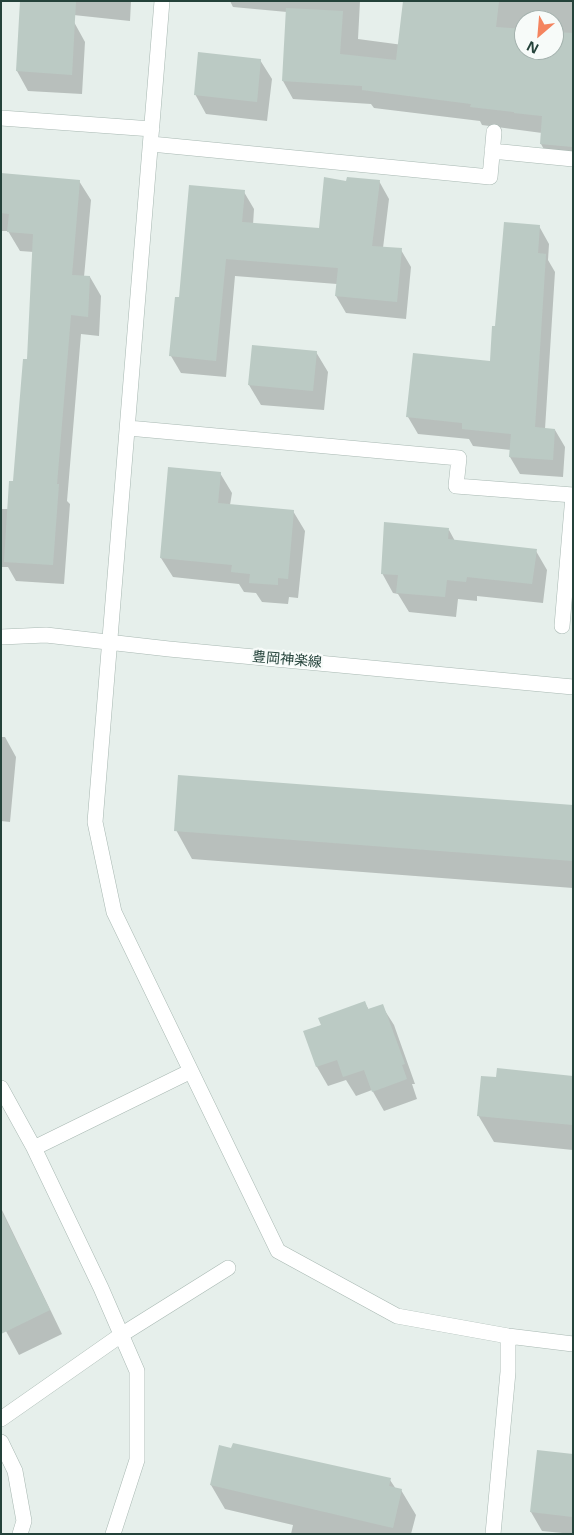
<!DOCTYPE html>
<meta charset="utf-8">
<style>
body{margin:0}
#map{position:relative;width:574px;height:1535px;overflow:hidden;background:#e6efeb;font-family:"Noto Sans",sans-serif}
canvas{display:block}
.frame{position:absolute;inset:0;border:2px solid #24423a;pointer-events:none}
.north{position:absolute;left:514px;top:10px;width:50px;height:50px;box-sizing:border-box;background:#f7fbf9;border:1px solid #a3b1ad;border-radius:50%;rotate:207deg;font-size:14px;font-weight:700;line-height:20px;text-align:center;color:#24423a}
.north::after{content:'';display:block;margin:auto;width:18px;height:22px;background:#f4845f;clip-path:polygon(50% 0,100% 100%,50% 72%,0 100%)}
</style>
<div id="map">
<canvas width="574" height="1535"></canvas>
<div class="frame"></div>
<div class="north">N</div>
</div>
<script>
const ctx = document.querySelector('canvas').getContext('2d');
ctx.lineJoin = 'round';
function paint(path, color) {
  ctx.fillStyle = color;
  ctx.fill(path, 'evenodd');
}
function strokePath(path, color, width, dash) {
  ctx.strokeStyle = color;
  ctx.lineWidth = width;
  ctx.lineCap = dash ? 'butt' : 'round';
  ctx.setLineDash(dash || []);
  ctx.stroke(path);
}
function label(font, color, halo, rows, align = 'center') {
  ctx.font = font + ' "Noto Sans","Noto Sans JP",sans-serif';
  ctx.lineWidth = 4.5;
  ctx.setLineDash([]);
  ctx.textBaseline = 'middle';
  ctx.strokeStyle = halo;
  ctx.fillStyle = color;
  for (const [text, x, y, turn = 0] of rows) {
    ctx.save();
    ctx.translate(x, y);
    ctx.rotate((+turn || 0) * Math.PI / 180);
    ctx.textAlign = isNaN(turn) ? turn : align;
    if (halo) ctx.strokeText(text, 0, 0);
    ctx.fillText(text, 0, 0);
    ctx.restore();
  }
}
paint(new Path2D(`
 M 56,1 L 131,1 L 130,21 L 64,14 Z
 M 230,1 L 360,1 L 358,39 L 403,45 L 408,1 L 573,1 L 573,164 L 551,162 L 541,144 L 542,133 L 482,125 L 480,121 L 374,108 L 371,104 L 293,99 L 283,81 L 287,12 L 233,7 ZM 524,20 L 554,20 L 554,50 L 524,50 Z
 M 20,19 L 74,22 L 85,42 L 82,94 L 28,91 L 17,71 Z
 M 260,60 L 272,79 L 267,121 L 206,114 L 195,94 Z
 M 1,174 L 79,181 L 91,200 L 84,277 L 90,277 L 101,296 L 99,336 L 81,334 L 67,501 L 70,504 L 64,584 L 16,581 L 8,567 L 1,567 L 1,509 L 9,509 L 14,482 L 28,361 L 34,252 L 20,251 L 8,231 L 1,231 Z
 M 379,181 L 389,199 L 383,248 L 401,250 L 411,267 L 406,319 L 346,313 L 336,296 L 337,284 L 235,276 L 226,377 L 181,373 L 171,356 L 180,299 L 244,192 L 254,209 L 253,225 L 320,230 L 347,182 Z
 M 539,226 L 549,244 L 548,260 L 555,272 L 545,429 L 555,430 L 565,447 L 563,477 L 520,474 L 510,457 L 511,450 L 473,446 L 469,439 L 418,434 L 408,417 L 492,362 L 497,327 Z
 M 316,352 L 328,372 L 324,410 L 261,405 L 249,385 Z
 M 220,473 L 232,493 L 230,505 L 293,511 L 305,531 L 298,598 L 289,597 L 288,604 L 262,602 L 256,593 L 244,592 L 239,584 L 173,577 L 161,558 Z
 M 449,530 L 455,541 L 536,551 L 547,570 L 543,603 L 477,596 L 477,601 L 458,599 L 456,617 L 409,612 L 398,594 L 393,593 L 382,573 Z
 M 1,737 L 5,737 L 16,757 L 10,822 L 1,821 Z
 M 573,806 L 573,888 L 192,859 L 176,830 Z
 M 365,1003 L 369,1010 L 382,1006 L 394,1025 L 415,1084 L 412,1084 L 417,1099 L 384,1111 L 372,1090 L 356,1096 L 346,1080 L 328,1086 L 317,1067 L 304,1032 L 322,1025 Z
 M 573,1077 L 573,1150 L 494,1142 L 478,1115 Z
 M 1,1208 L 62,1334 L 19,1355 L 1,1322 Z
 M 573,1455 L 573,1534 L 542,1531 L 531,1512 Z
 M 390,1480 L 396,1489 L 401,1490 L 416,1515 L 411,1534 L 291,1534 L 293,1525 L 225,1509 L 211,1485 Z`), '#0003');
paint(new Path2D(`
 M 20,1 L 76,1 L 72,75 L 16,71 Z
 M 403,1 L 499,1 L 496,27 L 524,29 L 524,50 L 554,50 L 554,32 L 573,33 L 573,147 L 540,144 L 542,116 L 514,113 L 514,112 L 470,107 L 471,104 L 362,90 L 362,86 L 282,81 L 286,8 L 343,11 L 340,54 L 396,60 Z
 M 198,52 L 261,59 L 257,102 L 194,95 Z
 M 1,173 L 80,180 L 72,275 L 90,276 L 88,317 L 71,315 L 57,484 L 59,484 L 53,565 L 4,562 L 9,481 L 13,481 L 23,359 L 27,359 L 33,234 L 7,232 L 9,214 L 1,213 Z
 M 324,177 L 346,181 L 347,177 L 380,180 L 372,246 L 402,248 L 397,302 L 335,296 L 338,268 L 226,259 L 216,361 L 169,356 L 175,297 L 179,297 L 189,185 L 245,190 L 242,222 L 319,228 Z
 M 504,222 L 540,225 L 538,253 L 546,254 L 535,427 L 555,429 L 553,460 L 509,457 L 511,434 L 462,429 L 462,423 L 406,417 L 413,353 L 490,361 L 492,326 L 495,326 Z
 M 252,345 L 317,351 L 313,391 L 248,385 Z
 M 168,467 L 221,472 L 218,503 L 294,510 L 288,579 L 278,578 L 278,585 L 249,583 L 250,574 L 231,572 L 232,565 L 160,558 Z
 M 384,522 L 449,528 L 448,539 L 537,549 L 532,584 L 467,577 L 466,582 L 447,580 L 445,597 L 396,593 L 398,575 L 381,574 Z
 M 178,775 L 573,805 L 573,861 L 174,831 Z
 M 365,1001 L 368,1009 L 383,1004 L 405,1064 L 402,1065 L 407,1079 L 372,1092 L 364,1070 L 343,1077 L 337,1060 L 316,1067 L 303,1031 L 321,1025 L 318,1018 Z
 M 497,1068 L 573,1076 L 573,1125 L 477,1116 L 481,1076 L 496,1077 Z
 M 1,1210 L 50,1310 L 1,1334 Z
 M 233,1443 L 391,1478 L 389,1486 L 402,1489 L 393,1528 L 210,1485 L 219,1445 L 231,1448 Z
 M 537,1450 L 573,1454 L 573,1517 L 530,1512 Z`), '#bbcac4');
const minor = new Path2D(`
 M 162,1 L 95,822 L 114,912 L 278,1251 L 397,1316 L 508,1336 L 573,1344
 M 1,118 L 152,129
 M 151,144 L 490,177 L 494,132
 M 492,151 L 573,159
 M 128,428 L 459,458 L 456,486 L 573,495
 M 562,626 L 573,496
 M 1,637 L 46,635 L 169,649 L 573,687
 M 1,1088 L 34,1148 L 101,1288 L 137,1371 L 137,1460 L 113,1534
 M 34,1148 L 191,1071
 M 1,1419 L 121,1335 L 228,1268
 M 1,1442 L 15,1471 L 24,1521 L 20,1534
 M 493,1534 L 508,1372 L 508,1336`);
strokePath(minor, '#a8b8b2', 16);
strokePath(minor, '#fff', 15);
label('14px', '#24423a', '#f7fbf9', [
 ["豊岡神楽線",287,660,5]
]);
</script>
